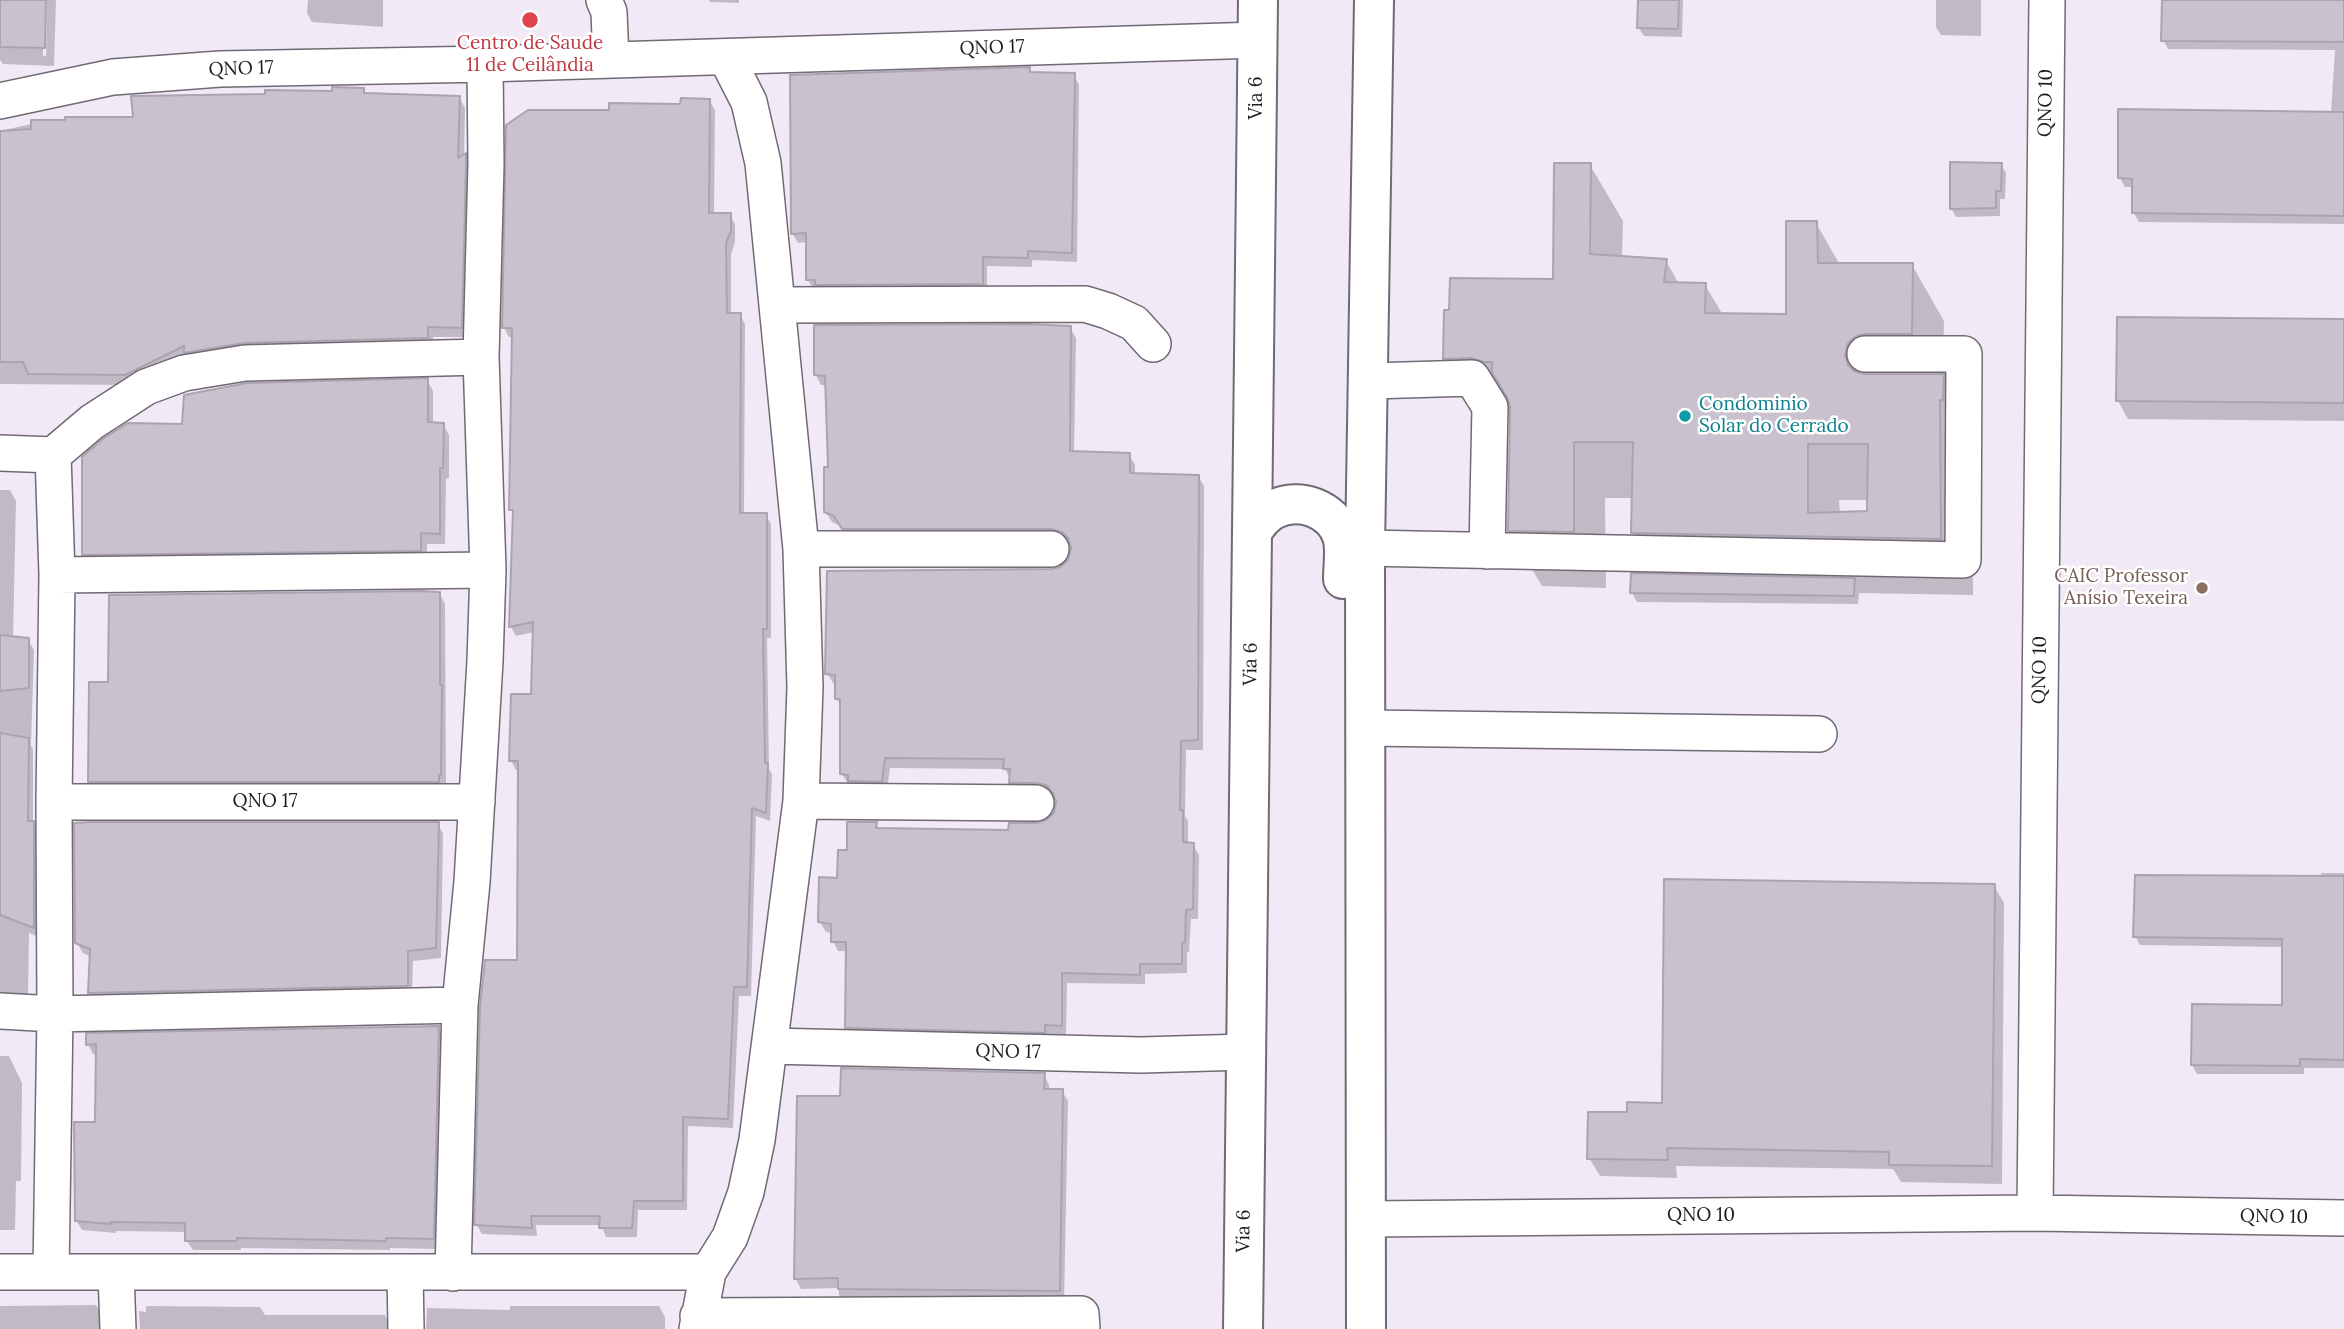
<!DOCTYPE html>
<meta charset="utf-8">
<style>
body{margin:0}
canvas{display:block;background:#f1e9f5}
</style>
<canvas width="2344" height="1329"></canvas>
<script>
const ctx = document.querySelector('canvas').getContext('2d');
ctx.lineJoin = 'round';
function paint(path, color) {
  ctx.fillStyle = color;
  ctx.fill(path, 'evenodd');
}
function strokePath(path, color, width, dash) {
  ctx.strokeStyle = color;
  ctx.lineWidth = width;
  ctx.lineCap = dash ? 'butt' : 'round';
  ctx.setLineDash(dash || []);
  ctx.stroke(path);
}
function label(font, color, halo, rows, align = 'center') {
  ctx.font = font + ' Lora,serif';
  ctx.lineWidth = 5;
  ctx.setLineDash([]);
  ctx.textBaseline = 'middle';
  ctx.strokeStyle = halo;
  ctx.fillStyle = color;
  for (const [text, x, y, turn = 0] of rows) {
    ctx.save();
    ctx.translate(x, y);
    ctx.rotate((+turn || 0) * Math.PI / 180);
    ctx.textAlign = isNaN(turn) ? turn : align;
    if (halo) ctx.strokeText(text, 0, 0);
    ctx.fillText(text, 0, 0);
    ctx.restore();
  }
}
paint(new Path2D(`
 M 0,0 L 44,0 L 43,56 L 46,56 L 47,0 L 56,0 L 54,66 L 3,64 L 0,60 Z
 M 308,0 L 383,0 L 383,27 L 312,22 L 307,13 Z
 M 709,0 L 739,0 L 739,3 L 710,2 Z
 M 1639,0 L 1683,0 L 1682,37 L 1644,36 L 1639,28 Z
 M 1936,0 L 1981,0 L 1981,36 L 1941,35 L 1936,27 Z
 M 2163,0 L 2344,0 L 2344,224 L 2139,222 L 2134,213 L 2134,187 L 2125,187 L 2120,178 L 2331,113 L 2335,50 L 2168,49 L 2163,40 Z
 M 1029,69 L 1032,74 L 1074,75 L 1079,85 L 1077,262 L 1032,260 L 1032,267 L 987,266 L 987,293 L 813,289 L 808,280 L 807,242 L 798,243 L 793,234 Z
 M 363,89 L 366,95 L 459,97 L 465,108 L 464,157 L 465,156 L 471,165 L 467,337 L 433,337 L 433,348 L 132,385 L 0,384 L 0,387 L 0,131 L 40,122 L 135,118 Z
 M 709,100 L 715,110 L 714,215 L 730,215 L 735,224 L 735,242 L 731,254 L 731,315 L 740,315 L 745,324 L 744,515 L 766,515 L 771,524 L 771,638 L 767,638 L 769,769 L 772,774 L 770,821 L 756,816 L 751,996 L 739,996 L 733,1128 L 688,1126 L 687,1210 L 638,1210 L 637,1237 L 606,1237 L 601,1225 L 536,1225 L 537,1236 L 482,1234 L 476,1224 L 519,962 L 519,770 L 516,770 L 511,761 L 533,696 L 534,632 L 516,636 L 511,627 L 514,515 L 511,509 L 513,337 L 509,337 L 504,328 L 611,112 Z
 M 1590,165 L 1623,221 L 1622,258 L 1666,261 L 1679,284 L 1705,285 L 1723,315 L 1788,316 L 1816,223 L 1840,265 L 1912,265 L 1944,321 L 1943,377 L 1975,432 L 1972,456 L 1973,595 L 1859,593 L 1858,604 L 1637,602 L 1632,593 L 1658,576 L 1633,533 L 1634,498 L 1605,498 L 1606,588 L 1542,586 L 1509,530 L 1512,416 L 1505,414 L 1478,414 L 1445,358 L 1554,281 ZM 1839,500 L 1869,500 L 1869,513 L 1840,514 Z
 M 2001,165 L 2006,173 L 2005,199 L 2000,199 L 2000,216 L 1956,217 L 1951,208 Z
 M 2344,321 L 2344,421 L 2128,419 L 2118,401 Z
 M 1070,328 L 1076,338 L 1074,453 L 1129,455 L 1135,465 L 1135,475 L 1198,476 L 1204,486 L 1203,750 L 1186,750 L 1185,816 L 1188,821 L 1188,844 L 1193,845 L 1199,855 L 1198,919 L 1191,919 L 1189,952 L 1187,952 L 1187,973 L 1145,974 L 1145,984 L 1067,983 L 1066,1035 L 1050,1035 L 1050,1042 L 852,1037 L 847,1027 L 848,951 L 838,951 L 833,941 L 833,933 L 826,932 L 820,922 L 848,852 L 876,824 L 880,830 L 1010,831 L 1047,822 L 1055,813 L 1057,799 L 1043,792 L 1017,792 L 1005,769 L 890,768 L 887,791 L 848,784 L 842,774 L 842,708 L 836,698 L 836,684 L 833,683 L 827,673 L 1061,568 L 1070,561 L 1072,544 L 1058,538 L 850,538 L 841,526 L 832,522 L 826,512 L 830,469 L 827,385 L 821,385 L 816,375 Z
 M 427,380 L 433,391 L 433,424 L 443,424 L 449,435 L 449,478 L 446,479 L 445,544 L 427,544 L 427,561 L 90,565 L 83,554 L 184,425 Z
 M 0,490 L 10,490 L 16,501 L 13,638 L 28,640 L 34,650 L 31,745 L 33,750 L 33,822 L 39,833 L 39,937 L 29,933 L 28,997 L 0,1003 Z
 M 439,593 L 445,604 L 446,785 L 95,792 L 89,781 L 110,683 Z
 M 438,824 L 443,834 L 441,958 L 413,961 L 412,996 L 95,1003 L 90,993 L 91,957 L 83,953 L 77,943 Z
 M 2321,873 L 2344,873 L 2344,1068 L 2304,1068 L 2304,1074 L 2197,1074 L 2192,1065 L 2283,1007 L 2284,947 L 2140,945 L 2135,936 L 2321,878 Z
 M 1994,886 L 2004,903 L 2002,1184 L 1901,1182 L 1893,1169 L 1676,1166 L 1677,1178 L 1600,1176 L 1589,1158 L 1629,1114 L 1664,1104 Z
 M 438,1027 L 444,1037 L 438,1249 L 390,1248 L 390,1250 L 241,1248 L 241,1250 L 193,1250 L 187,1241 L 187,1232 L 116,1231 L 116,1233 L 82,1230 L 76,1220 L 97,1124 L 98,1054 L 93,1054 L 88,1044 Z
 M 0,1041 L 0,1056 L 9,1056 L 22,1083 L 21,1181 L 16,1181 L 15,1230 L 0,1230 Z
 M 1044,1075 L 1049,1085 L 1049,1091 L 1062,1091 L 1068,1101 L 1064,1304 L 845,1305 L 839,1295 L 839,1288 L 801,1289 L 795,1278 L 842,1098 Z
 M 96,1305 L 102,1316 L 103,1329 L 0,1329 L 0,1306 Z
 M 146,1306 L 260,1307 L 265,1315 L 385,1315 L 391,1329 L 140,1329 L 139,1311 L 146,1312 Z
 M 510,1306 L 659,1306 L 665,1317 L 665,1329 L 426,1329 L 427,1308 L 510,1310 Z`), '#0003');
const building = new Path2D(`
 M 0,0 L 46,0 L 45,48 L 0,47 Z
 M 1638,0 L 1679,0 L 1678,29 L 1637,28 Z
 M 2162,0 L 2344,0 L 2344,42 L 2161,41 Z
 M 1030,67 L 1030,72 L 1075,73 L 1072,253 L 1028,251 L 1028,258 L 983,257 L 983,284 L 815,285 L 815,280 L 806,280 L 806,233 L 791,234 L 790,75 Z
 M 332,87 L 364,88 L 364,93 L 460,96 L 458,158 L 466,153 L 466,164 L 462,328 L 428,327 L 428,338 L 244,343 L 184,353 L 184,346 L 125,375 L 28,374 L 23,362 L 0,362 L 0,131 L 31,129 L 31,120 L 65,120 L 65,117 L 133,117 L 131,96 L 265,94 L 265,90 L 332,91 Z
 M 681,98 L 710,99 L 709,213 L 731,213 L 731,231 L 726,243 L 727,313 L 741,313 L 740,513 L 767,513 L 767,629 L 763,629 L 765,763 L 768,763 L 766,813 L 752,808 L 747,987 L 734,987 L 728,1119 L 683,1117 L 683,1201 L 634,1201 L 632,1228 L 599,1228 L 600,1216 L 531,1216 L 532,1228 L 474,1225 L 480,1006 L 485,960 L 517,960 L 518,761 L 509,761 L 511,694 L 531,694 L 533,622 L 509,627 L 513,510 L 509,510 L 512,328 L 502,328 L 506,125 L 528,110 L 609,110 L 609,103 L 680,104 Z
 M 2118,109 L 2344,112 L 2344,216 L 2132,213 L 2132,179 L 2118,178 Z
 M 1950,162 L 2002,163 L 2001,191 L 1996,191 L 1996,208 L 1950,209 Z
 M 1554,163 L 1591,163 L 1590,254 L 1667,259 L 1664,282 L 1706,283 L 1705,313 L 1786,314 L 1786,221 L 1817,221 L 1818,263 L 1913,263 L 1912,334 L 1865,334 L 1856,336 L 1848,343 L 1845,355 L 1848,365 L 1854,371 L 1864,374 L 1944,374 L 1943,400 L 1940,400 L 1941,539 L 1631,533 L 1633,442 L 1574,442 L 1574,532 L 1508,531 L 1510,407 L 1507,397 L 1492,373 L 1492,362 L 1484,362 L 1471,358 L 1443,359 L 1444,310 L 1449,310 L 1450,278 L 1553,279 ZM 1808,444 L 1868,444 L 1867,511 L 1808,513 Z
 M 2117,317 L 2344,319 L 2344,403 L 2116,401 Z
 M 1027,324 L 1071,326 L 1070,451 L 1130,453 L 1130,473 L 1199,475 L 1198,740 L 1181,741 L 1180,810 L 1183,810 L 1183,842 L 1194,843 L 1193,909 L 1186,910 L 1185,942 L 1182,943 L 1182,964 L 1140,964 L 1140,975 L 1062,973 L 1062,1026 L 1045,1025 L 1045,1033 L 845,1028 L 846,942 L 831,942 L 831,924 L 818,922 L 819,877 L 837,878 L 838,850 L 847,850 L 847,822 L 877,822 L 876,828 L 1008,830 L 1009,823 L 1036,823 L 1046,820 L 1054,813 L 1056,802 L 1053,793 L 1046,785 L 1036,783 L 1009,783 L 1010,769 L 1003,769 L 1004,759 L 885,758 L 882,782 L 848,781 L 848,775 L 840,774 L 840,699 L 835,699 L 835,675 L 825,674 L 827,571 L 1051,569 L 1060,567 L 1068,560 L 1071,548 L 1068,538 L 1062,532 L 1051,529 L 842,529 L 834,516 L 824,512 L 824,467 L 828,467 L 825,376 L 814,375 L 814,325 Z
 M 428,378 L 428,422 L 444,423 L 443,468 L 440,468 L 440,534 L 421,533 L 421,551 L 82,555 L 82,457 L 104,438 L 128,423 L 182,424 L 184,395 L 247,383 Z
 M 1631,573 L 1855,578 L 1854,596 L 1630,593 Z
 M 421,591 L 440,592 L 440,685 L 442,685 L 441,775 L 439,775 L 439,782 L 88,782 L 89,682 L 108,682 L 109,595 Z
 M 0,635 L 29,638 L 29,688 L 0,691 Z
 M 0,733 L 29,738 L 28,821 L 34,821 L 34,928 L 0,915 Z
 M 91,822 L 439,822 L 436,948 L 408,951 L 408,986 L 88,993 L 90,949 L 75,943 L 74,823 Z
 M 2135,875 L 2344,876 L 2344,1060 L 2300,1059 L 2300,1066 L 2191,1065 L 2192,1004 L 2282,1005 L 2282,939 L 2133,937 Z
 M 1664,879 L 1995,884 L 1992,1166 L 1889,1165 L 1889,1152 L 1667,1148 L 1668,1160 L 1587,1159 L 1588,1112 L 1627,1112 L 1627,1102 L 1662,1103 Z
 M 439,1026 L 434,1239 L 386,1238 L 386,1241 L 237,1238 L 236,1241 L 185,1241 L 185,1223 L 111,1222 L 111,1224 L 75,1221 L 74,1122 L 95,1122 L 96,1044 L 86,1045 L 86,1033 Z
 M 841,1068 L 1045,1073 L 1044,1089 L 1063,1089 L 1060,1291 L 838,1289 L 838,1278 L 794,1279 L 797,1096 L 840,1096 Z`);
paint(building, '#c9c1cd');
strokePath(building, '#aba4af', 2);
const minor = new Path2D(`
 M 604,0 L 609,12 L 611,60
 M 0,101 L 113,77 L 220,69 L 485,64 L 1258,40
 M 779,305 L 1085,304 L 1108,311 L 1134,323 L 1153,344
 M 1370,381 L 1472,378 L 1490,407 L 1487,551
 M 0,453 L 53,455 L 92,422 L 146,387 L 184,373 L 245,363 L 481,357
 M 1365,548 L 1963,560 L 1964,354 L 1865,354
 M 801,549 L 1051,549
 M 57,575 L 488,570
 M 1366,728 L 1819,734
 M 801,801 L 1036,803
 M 54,802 L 477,802
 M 0,1011 L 55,1014 L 460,1005
 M 770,1046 L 1141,1055 L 1246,1052
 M 2035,1213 L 2047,0
 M 1366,1219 L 2035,1213 L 2344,1218
 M 0,1272 L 708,1272
 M 51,1272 L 55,1014 L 54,802 L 57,575 L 53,455
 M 116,1272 L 118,1329
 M 405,1272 L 406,1329
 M 453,1273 L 460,1005 L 472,882 L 485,661 L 488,570 L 481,357 L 486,164 L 485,64
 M 698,1316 L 1081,1314 L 1082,1329
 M 697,1329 L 708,1272 L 730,1237 L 746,1192 L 757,1140 L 801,801 L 805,687 L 801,549 L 763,163 L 749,102 L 726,57`);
const major = new Path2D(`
 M 1252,532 C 1258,523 1264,514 1275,509 C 1300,497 1333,509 1342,536 C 1346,548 1343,566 1343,579
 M 1243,1329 L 1258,0
 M 1366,1329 L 1365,548 L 1374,0`);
strokePath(minor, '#716a75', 38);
strokePath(major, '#716a75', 42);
strokePath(minor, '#fff', 35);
strokePath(major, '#fff', 38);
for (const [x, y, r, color] of [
 [530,20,9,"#e0444e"],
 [1685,416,7,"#0f9aa8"],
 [2202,588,7,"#8d6e63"]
]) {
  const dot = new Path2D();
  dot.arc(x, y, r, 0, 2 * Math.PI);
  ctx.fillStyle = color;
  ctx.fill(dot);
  strokePath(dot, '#fff', 2.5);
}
label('19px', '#be3a42', '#fff', [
 ["Centro de Saude",530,44],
 ["11 de Ceilândia",530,66]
]);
label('19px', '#1f1c21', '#fff', [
 ["QNO 17",992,48,-2],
 ["QNO 17",241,69,-2],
 ["Via 6",1257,98,-90],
 ["QNO 10",2046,103,-89],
 ["Via 6",1251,664,-89],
 ["QNO 10",2040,670,-89],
 ["QNO 17",265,802],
 ["QNO 17",1008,1052,1],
 ["QNO 10",1701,1216],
 ["QNO 10",2274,1217,1],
 ["Via 6",1244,1231,-89]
]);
label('19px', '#0d838f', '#fff', [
 ["Condominio",1699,405],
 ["Solar do Cerrado",1699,427]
], 'left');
label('19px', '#785e54', '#fff', [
 ["CAIC Professor",2188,577],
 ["Anísio Texeira",2188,599]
], 'right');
</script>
